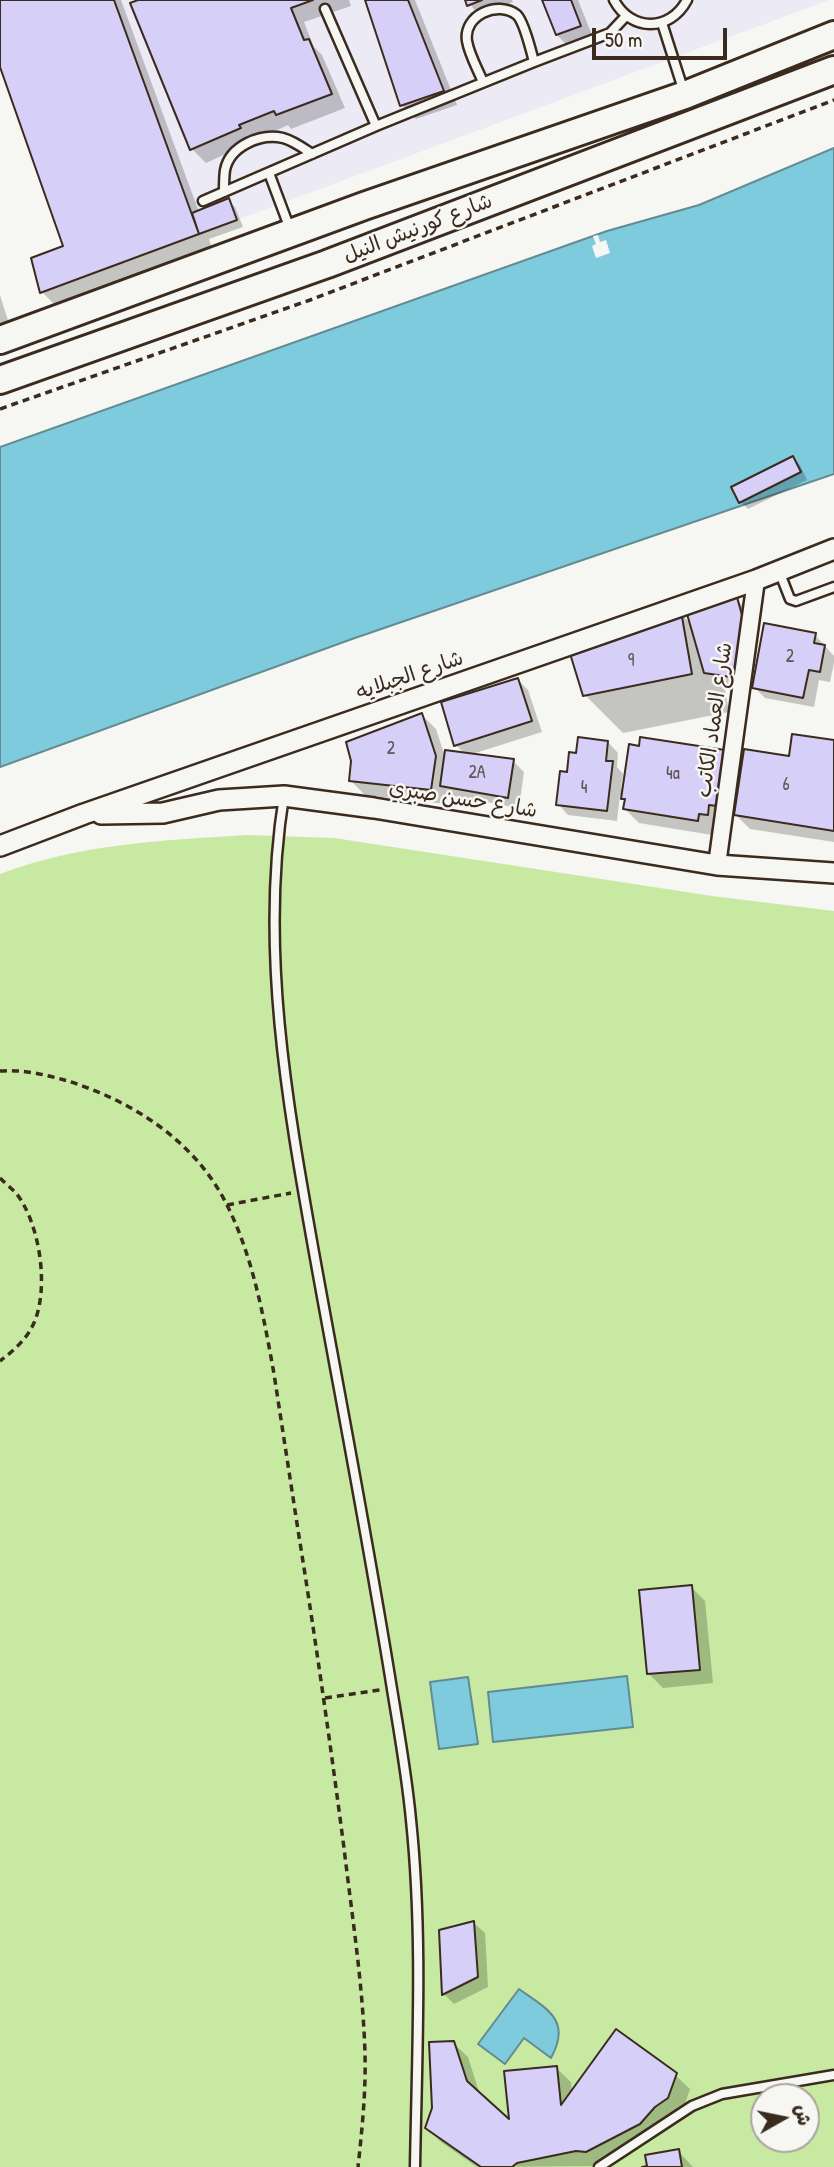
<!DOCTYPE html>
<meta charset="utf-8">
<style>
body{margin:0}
#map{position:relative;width:834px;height:2167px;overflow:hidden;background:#f6f6f2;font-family:"Patrick Hand","Playpen Sans Arabic",sans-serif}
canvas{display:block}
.north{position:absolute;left:750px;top:2083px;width:70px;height:70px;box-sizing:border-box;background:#f6f6f2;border:2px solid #aba49d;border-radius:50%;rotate:81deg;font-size:19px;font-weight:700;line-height:28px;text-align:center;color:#3b2a1e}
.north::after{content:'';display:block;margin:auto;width:24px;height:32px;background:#3b2a1e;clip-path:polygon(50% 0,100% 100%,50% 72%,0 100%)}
.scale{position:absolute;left:592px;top:28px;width:135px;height:32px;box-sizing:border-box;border:4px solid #3b2a1e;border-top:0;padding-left:9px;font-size:21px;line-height:24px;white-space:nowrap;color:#3b2a1e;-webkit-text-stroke:5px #f6f6f2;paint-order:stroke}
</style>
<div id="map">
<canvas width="834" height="2167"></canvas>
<div class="north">ش</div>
<div class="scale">50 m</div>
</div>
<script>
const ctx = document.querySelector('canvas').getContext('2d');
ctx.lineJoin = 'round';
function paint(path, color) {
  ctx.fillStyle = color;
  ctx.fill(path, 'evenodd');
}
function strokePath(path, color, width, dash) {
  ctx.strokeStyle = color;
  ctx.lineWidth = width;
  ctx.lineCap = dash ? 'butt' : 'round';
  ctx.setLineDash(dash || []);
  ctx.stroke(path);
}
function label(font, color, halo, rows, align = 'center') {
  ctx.font = font + ' "Patrick Hand","Playpen Sans Arabic",sans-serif';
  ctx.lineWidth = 5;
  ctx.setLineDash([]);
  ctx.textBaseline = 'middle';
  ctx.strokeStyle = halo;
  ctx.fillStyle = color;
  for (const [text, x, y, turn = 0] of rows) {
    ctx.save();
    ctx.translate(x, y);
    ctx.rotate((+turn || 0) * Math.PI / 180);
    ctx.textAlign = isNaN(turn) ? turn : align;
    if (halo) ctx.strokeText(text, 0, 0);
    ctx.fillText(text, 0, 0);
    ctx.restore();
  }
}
paint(new Path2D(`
 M 114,0 L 829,0 L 199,234 Z`), '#eceaf4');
paint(new Path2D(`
 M 247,835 L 334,838 L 712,896 L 834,911 L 834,2167 L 0,2167 L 0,874 C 78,844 164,840 247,835 ZM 764,2097 L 806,2097 L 806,2139 L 764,2139 Z`), '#c7e9a2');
const water = new Path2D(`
 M 834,148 L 834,474 L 352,639 L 0,767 L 0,447 L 607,231 L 699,205 Z
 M 627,1676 L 633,1727 L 493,1742 L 488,1692 Z
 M 468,1677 L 478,1744 L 439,1749 L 430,1682 Z
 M 519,1989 C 547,2009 572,2020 551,2058 L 524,2038 L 505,2064 L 478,2044 Z`);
paint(water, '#7ecbdd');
strokePath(water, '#638b91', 2);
paint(new Path2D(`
 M 598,235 L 600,242 L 606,240 L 610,253 L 596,258 L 592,246 L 596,244 L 593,236 Z`), '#f6f6f2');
paint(new Path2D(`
 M 0,0 L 121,0 L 199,212 L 228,200 L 235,207 L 243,227 L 209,239 L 212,248 L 56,306 L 42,292 L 66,247 L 0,62 Z
 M 143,0 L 349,0 L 351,6 L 304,22 L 314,47 L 322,55 L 345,108 L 291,129 L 288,125 L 206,163 L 192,149 Z
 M 367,0 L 415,0 L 457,105 L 416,119 L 402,105 Z
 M 467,0 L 512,0 L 513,2 L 479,16 Z
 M 544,0 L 578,0 L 594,40 L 571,49 L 557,35 Z
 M 0,295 L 10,327 L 0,329 Z
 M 793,458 L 800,465 L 807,480 L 748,509 L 741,502 Z
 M 736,599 L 747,610 L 748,687 L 724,684 L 729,712 L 623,733 L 585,695 L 680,613 L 692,625 Z
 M 815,635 L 834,656 L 834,663 L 830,682 L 819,680 L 814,707 L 765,698 L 754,687 Z
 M 518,680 L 528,690 L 542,732 L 469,755 L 513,761 L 524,772 L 519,808 L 453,796 L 447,790 L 445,804 L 365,795 L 351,781 L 422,715 L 436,729 L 446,760 L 465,754 L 456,745 Z
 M 608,742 L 618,753 L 617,767 L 623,774 L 621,788 L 625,788 L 725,752 L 739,766 L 731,820 L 721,829 L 713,827 L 712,835 L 639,823 L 625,809 L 626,801 L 620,795 L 617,821 L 568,815 L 558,804 L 577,755 Z
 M 834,742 L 834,842 L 750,829 L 735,814 L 791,758 Z
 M 691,1587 L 705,1601 L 713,1683 L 663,1688 L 649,1674 Z
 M 474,1923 L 485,1933 L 488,1987 L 454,2004 L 444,1994 Z
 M 453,2043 L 468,2057 L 480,2095 L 511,2124 L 556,2068 L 571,2082 L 572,2093 L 675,2075 L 690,2089 L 682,2112 L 669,2121 L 654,2138 L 601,2166 L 477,2167 L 441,2142 L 427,2128 Z
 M 678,2151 L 693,2167 L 649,2167 Z`), '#0003');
const building = new Path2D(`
 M 0,0 L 114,0 L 199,234 L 40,293 L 31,258 L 63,246 L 0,67 Z
 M 138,0 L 313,0 L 291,8 L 304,40 L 309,39 L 332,94 L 276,115 L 274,111 L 239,125 L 241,128 L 190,150 L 130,3 Z
 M 365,0 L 408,0 L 444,91 L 400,106 Z
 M 465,0 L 482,0 L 467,6 Z
 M 542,0 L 571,0 L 581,26 L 556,35 Z
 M 229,198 L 237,220 L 199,234 L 192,213 Z
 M 793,456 L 801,472 L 739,503 L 731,487 Z
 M 737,597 L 745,626 L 738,678 L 704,673 L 687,614 Z
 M 681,611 L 692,674 L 583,696 L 568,647 Z
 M 764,623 L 816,633 L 814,643 L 825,645 L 820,672 L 809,670 L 803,698 L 752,688 Z
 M 518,678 L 532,721 L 454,746 L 441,702 Z
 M 422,713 L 436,756 L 431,790 L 349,781 L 351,761 L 346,742 Z
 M 792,734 L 834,740 L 834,831 L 734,815 L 744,749 L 789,756 Z
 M 578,737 L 608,741 L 606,761 L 613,761 L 607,811 L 556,805 L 560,771 L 567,772 L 569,752 L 576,753 Z
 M 640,737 L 725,750 L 717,806 L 709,805 L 708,815 L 699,814 L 698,821 L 623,809 L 625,799 L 621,799 L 629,744 L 639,746 Z
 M 445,750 L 514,759 L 508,798 L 440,786 Z
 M 692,1585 L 700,1670 L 647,1674 L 639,1590 Z
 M 474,1921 L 478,1977 L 442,1995 L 439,1930 Z
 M 616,2029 L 677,2073 L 668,2098 L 655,2107 L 640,2124 L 586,2152 L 576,2151 L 517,2163 L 512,2167 L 481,2167 L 425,2128 L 432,2108 L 429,2042 L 454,2041 L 467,2081 L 509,2119 L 504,2071 L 557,2066 L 561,2105 Z
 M 679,2149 L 682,2167 L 642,2167 L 647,2166 L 645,2155 Z`);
paint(building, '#d6cff8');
strokePath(building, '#3b2a1e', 2);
const service = new Path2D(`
 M 614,0 C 631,32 670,32 687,0
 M 325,9 L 376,126
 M 662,23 L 684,92
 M 483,82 C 478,70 469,54 467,41 C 463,15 498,0 517,15 C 524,22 531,50 534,62
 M 269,173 L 290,229
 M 224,192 C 224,185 224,177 225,170 C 230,146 260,133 283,138 C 294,141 303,148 312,154
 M 203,201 L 376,126 L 534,62 L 610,33 L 626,16
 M 779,571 L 790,599 L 796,601 L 834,587
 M 284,796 C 259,950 288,1107 315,1258 C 341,1402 369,1545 392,1689 C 399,1732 407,1776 411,1820 C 423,1935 417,2051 415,2167
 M 599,2167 L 692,2106 L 722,2094 L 834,2075`);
const minor = new Path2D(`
 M 717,865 L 756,580`);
const tertiary = new Path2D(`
 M 101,814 L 163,813 L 219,800 L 284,796 L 374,808 L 717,865 L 834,873
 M 0,846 L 84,814 L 756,580 L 834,549`);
const primary = new Path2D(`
 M 0,340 L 364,206 L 685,95 L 834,35
 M 0,380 L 327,264 L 834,70`);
strokePath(service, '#3b2a1e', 13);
strokePath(minor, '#3b2a1e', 21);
strokePath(tertiary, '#3b2a1e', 24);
strokePath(primary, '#3b2a1e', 32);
strokePath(new Path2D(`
 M 0,409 L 310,300 L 834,100
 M 0,1071 C 22,1069 47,1075 68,1081 C 134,1102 195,1141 227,1205 C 253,1257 264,1318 274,1374 C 282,1426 290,1478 298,1530 C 315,1636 330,1741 344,1848 C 352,1916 363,1985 365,2054 C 366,2092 362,2130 358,2167
 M 0,1178 C 5,1183 11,1188 16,1193 C 40,1223 50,1290 33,1325 C 26,1340 13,1351 0,1361
 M 227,1205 L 291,1193
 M 325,1698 L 380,1690`), '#3b2a1e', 3.5, [7, 5]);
strokePath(service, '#f6f6f2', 8);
strokePath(minor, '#f6f6f2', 16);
strokePath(tertiary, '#f6f6f2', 19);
strokePath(primary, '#f6f6f2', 26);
label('18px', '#625354', null, [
 ["2",790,657],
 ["9",631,661],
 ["2",391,749],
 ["2A",477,773],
 ["4a",673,774],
 ["6",786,785],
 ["4",584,788]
]);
label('21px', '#3b2a1e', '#f6f6f2', [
 ["شارع كورنيش النيل",418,229,-21],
 ["شارع الجبلايه",410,676,-19],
 ["شارع العماد الكاتب",715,720,-82],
 ["شارع حسن صبري",463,800,9]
]);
</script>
